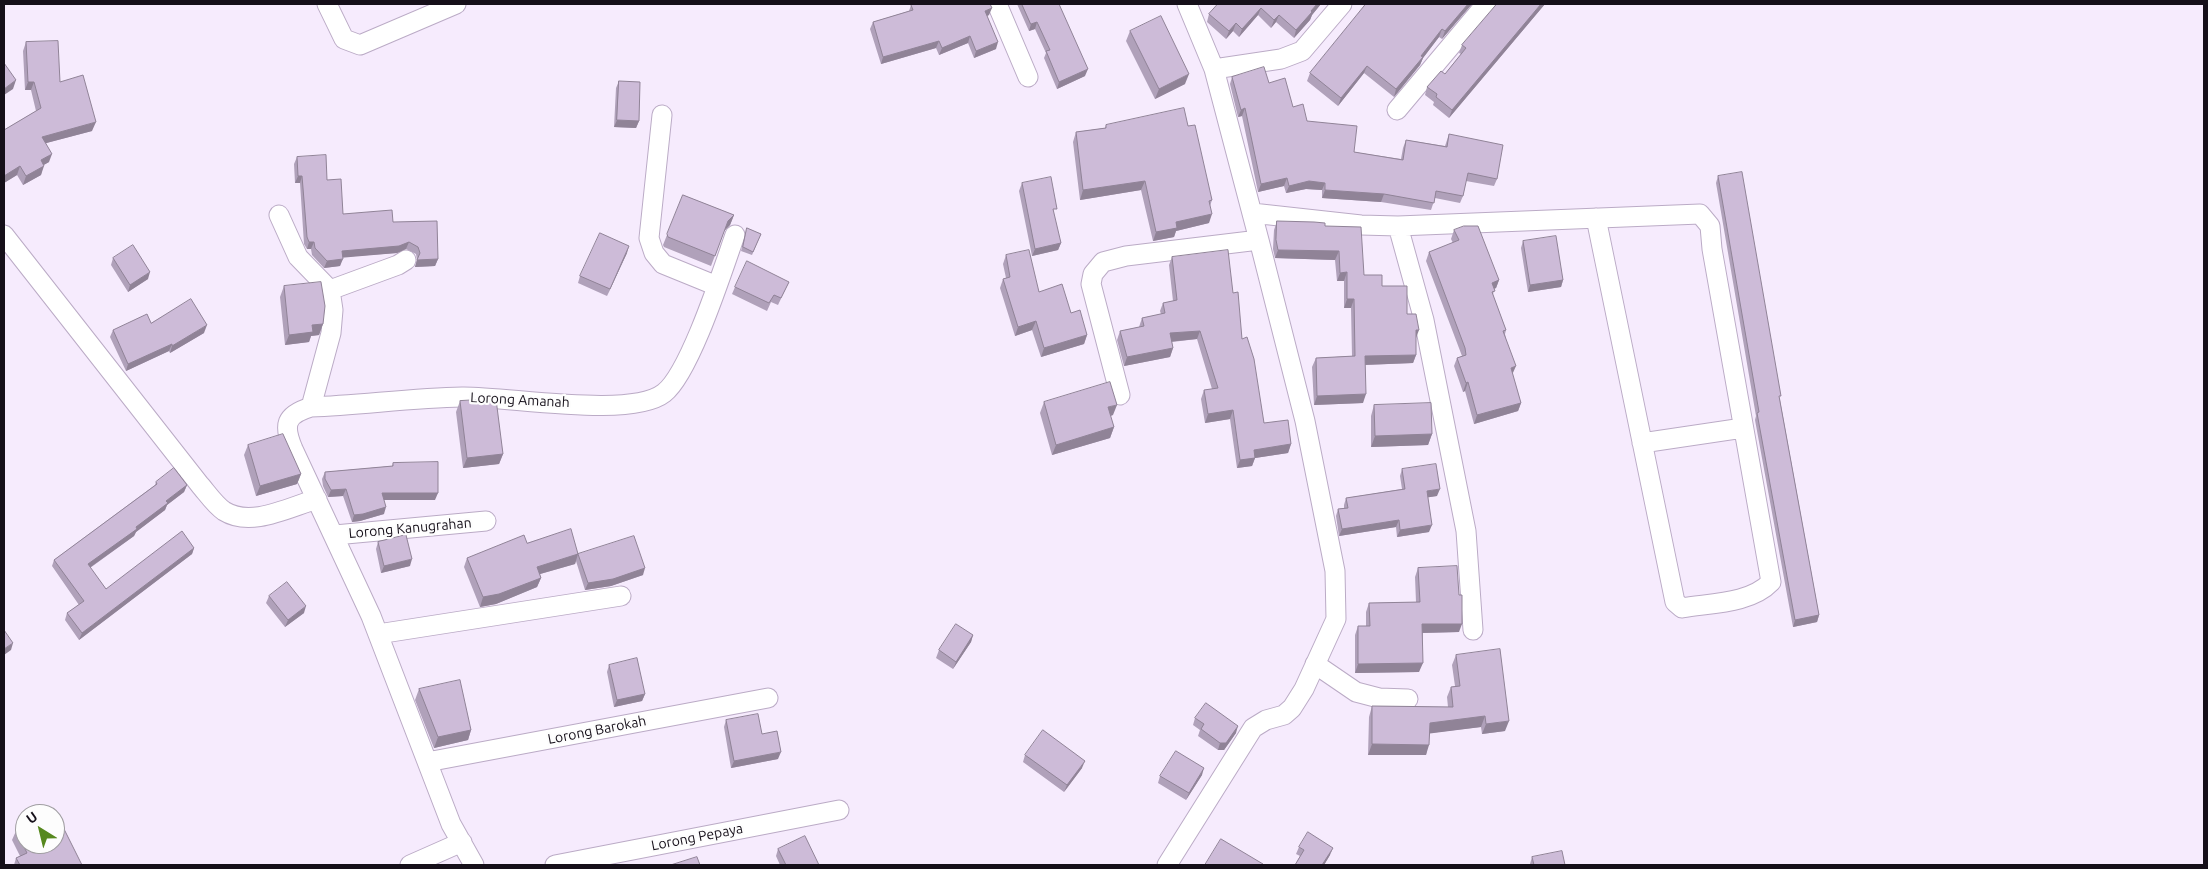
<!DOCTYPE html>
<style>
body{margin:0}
#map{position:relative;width:2208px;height:869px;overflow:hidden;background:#f6ebfd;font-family:Ubuntu,sans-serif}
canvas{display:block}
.frame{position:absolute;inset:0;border:5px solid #150f19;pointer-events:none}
.north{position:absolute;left:15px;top:804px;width:50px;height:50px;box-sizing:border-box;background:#fdfdfd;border:1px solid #a09ea2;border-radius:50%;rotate:324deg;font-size:14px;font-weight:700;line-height:20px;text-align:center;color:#150f19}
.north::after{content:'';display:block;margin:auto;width:18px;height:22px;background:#56881e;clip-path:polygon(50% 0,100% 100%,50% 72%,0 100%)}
</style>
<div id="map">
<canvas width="2208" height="869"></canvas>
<div class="frame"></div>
<div class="north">U</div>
</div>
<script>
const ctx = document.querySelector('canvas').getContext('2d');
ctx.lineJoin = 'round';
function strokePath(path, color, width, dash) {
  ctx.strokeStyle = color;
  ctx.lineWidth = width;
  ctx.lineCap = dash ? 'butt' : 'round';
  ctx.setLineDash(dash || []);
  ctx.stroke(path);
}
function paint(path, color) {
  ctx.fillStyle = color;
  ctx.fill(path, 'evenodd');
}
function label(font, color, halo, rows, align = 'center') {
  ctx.font = font + ' Ubuntu,sans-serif';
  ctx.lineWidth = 4.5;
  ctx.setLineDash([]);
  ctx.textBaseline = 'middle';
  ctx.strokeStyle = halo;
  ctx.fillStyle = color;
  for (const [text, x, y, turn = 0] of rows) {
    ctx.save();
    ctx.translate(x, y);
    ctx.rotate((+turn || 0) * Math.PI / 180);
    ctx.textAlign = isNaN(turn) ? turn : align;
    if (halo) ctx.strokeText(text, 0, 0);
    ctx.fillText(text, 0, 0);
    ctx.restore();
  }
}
const minor = new Path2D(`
 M 327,4 L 344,39 L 360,45 L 456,4
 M 997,4 L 1028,77
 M 1214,69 L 1281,59 L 1302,51 L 1342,4
 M 1397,110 L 1486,4
 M 662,115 L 649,238 L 654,253 L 663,264 L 717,286
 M 1252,213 L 1361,225 L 1398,226 L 1700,214 L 1710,226 L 1712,249 L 1771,582 C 1750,604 1710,603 1682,608 L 1675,602 L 1596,218
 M 279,215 L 298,257 L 330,290 L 333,310 L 331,333 L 311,407
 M 1398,226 L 1424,320 L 1466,531 L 1473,630
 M 4,235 L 200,485 C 207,493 215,505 224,511 C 251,528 289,507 317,499
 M 330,290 L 398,265 L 406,260
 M 1120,395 L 1091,284 L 1093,274 L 1103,262 L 1126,256 L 1259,240
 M 1642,443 L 1743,428
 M 335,535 L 486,521
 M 378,634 L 621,596
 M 1315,664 L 1356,692 L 1379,698 L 1408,699
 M 427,762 L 768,698
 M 410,865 L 462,842
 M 474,865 L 451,824 L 371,616 L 293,449 C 283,425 285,415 311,407 C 361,405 412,398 462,397 C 507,396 631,419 664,393 C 690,373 723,269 735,235
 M 555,865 L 839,810
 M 1167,865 L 1253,728 L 1266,720 L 1284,715 L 1292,708 L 1304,689 L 1336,619 L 1335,571 L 1305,421 L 1259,240 L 1214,69 L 1187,4`);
strokePath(minor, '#bbabc6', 21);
strokePath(minor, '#fff', 19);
paint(new Path2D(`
 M 1017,4 L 1059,4 L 1085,76 L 1057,89 L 1044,58 L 1046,53 L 1035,29 L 1029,31 Z
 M 1218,4 L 1321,4 L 1312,15 L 1310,20 L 1294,38 L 1276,22 L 1271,28 L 1258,15 L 1239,37 L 1233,31 L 1226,39 L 1207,22 L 1209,14 Z
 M 1366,4 L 1472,4 L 1442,39 L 1439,37 L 1423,58 L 1420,65 L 1394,97 L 1364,73 L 1338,106 L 1307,81 L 1310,73 Z
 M 1496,4 L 1545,4 L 1449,118 L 1433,105 L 1434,102 L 1425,95 L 1427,87 L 1445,74 L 1461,54 L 1459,53 L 1462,45 L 1496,5 Z
 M 911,5 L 989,15 L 987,16 L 996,49 L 974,58 L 968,43 L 939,55 L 936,48 L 881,64 L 870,29 L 873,22 L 909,11 Z
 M 1130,31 L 1185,84 L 1155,99 L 1126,41 Z
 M 26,42 L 60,82 L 92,131 L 46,143 L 49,162 L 43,165 L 41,175 L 23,185 L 17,175 L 4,183 L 4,130 L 36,111 L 31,90 L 25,90 L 23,51 Z
 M 1232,77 L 1269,83 L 1307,121 L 1354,152 L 1401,159 L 1403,148 L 1406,140 L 1445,146 L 1449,134 L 1497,179 L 1494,186 L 1466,181 L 1463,196 L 1460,203 L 1435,198 L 1431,210 L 1381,202 L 1322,198 L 1322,190 L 1306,189 L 1286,193 L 1284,186 L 1258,192 L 1242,116 L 1238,117 L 1230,84 Z
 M 619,81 L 639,121 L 636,128 L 614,127 L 616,88 Z
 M 1106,125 L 1188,126 L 1212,200 L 1210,206 L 1209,223 L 1176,231 L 1174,237 L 1153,241 L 1141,190 L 1080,200 L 1073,142 L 1076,132 L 1105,128 Z
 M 297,157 L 327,180 L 343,214 L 393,222 L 438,259 L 435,266 L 415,267 L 417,260 L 416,254 L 406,249 L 397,253 L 342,257 L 340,266 L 324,268 L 312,255 L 311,249 L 307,249 L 304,244 L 300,183 L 295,183 L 294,164 Z
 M 1718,176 L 1780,400 L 1819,615 L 1817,622 L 1793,627 L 1755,420 L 1756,416 L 1716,183 Z
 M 1022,183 L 1061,243 L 1058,250 L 1032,256 L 1019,191 Z
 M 683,195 L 734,215 L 730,225 L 724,231 L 711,266 L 664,247 L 663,245 Z
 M 1277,221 L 1325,226 L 1364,275 L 1382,286 L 1407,314 L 1416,338 L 1416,355 L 1413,363 L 1365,365 L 1363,403 L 1314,405 L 1312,367 L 1316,358 L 1352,356 L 1351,308 L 1344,308 L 1344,281 L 1337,281 L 1335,260 L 1275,258 L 1273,249 L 1274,230 Z
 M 747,228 L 761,234 L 752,255 L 741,251 Z
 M 1454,230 L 1499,280 L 1496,288 L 1494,289 L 1493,295 L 1506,330 L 1505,334 L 1512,375 L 1521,403 L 1518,411 L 1474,424 L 1465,391 L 1463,392 L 1454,366 L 1457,358 L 1462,356 L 1426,261 L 1429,252 L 1453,243 L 1451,239 Z
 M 1523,241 L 1563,280 L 1561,287 L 1528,292 L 1521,248 Z
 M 627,253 L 607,296 L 578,283 L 580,276 Z
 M 1006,255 L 1039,292 L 1071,313 L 1087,335 L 1084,344 L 1041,357 L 1032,330 L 1015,336 L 1000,288 L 1003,279 L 1006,278 L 1003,264 Z
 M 1172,257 L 1233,293 L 1242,339 L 1264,423 L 1291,444 L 1288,453 L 1255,458 L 1252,466 L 1237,468 L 1230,419 L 1205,423 L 1201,399 L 1204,390 L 1212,389 L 1197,339 L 1172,342 L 1173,348 L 1170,357 L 1124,366 L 1117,340 L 1120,331 L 1139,327 L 1142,318 L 1161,314 L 1160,311 L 1163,303 L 1173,301 L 1169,265 Z
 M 113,258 L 148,279 L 128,292 L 111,265 Z
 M 789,282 L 778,305 L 771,302 L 767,311 L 732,294 L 735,287 Z
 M 284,286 L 323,324 L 319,335 L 311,336 L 309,342 L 285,345 L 280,297 Z
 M 151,323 L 204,333 L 170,353 L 169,351 L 126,371 L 110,337 L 113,330 Z
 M 460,401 L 503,454 L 499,464 L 463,468 L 456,412 Z
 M 1044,402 L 1113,415 L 1110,416 L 1114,427 L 1110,438 L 1052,455 L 1040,413 Z
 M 1374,405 L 1432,434 L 1428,445 L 1371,447 L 1371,416 Z
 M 248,445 L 301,474 L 297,484 L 256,496 L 244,455 Z
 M 393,463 L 435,500 L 384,500 L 384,514 L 360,521 L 352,522 L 343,496 L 328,497 L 323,486 L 322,479 L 325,472 L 392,466 Z
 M 1402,469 L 1437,496 L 1428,497 L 1429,532 L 1397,537 L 1396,527 L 1339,536 L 1336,516 L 1338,509 L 1344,508 L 1344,505 L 1346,498 L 1402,489 L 1400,476 Z
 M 156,482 L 187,485 L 184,492 L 167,505 L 165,510 L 136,532 L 134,536 L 90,568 L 106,589 L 194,548 L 192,554 L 79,640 L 65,620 L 67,613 L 79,605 L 52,566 L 54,560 L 155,485 Z
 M 378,542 L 410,566 L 381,573 L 376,549 Z
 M 527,543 L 578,554 L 643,575 L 611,586 L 585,590 L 576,561 L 575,564 L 540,574 L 541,578 L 537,587 L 496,604 L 480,607 L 464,567 L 467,558 Z
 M 1418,568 L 1459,632 L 1423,633 L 1419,672 L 1355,673 L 1355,635 L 1358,626 L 1366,626 L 1366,612 L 1369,603 L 1416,602 L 1415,577 Z
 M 269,596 L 304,613 L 285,627 L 266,603 Z
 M 973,635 L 971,642 L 953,669 L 936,658 L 939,650 Z
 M 1456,655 L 1505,731 L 1482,734 L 1481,727 L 1430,733 L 1426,755 L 1368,755 L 1369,717 L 1372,706 L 1448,707 L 1447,697 L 1451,687 L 1455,686 L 1452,665 Z
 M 609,665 L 645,694 L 642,701 L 614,707 L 607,672 Z
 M 419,689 L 471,730 L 468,740 L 434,748 L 415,700 Z
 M 1195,718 L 1236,733 L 1224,750 L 1218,750 L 1198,736 L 1200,730 L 1193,725 Z
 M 726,720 L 762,734 L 778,759 L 731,768 L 724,727 Z
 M 1025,755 L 1082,768 L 1064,792 L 1023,762 Z
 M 1202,775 L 1186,800 L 1158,783 L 1160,776 Z
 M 16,831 L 82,865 L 14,865 L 16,858 L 20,856 L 12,840 Z
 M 1299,847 L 1330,855 L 1324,865 L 1295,865 L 1300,856 L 1296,854 Z
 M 778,849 L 819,865 L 780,865 L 776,856 Z
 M 1532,857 L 1565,865 L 1530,865 L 1530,864 Z`), '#b0a1ba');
paint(new Path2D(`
 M 1317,4 L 1321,4 L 1312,15 L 1310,20 L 1294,38 L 1296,30 Z
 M 1468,4 L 1472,4 L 1442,39 L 1445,31 Z
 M 1541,4 L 1545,4 L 1449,118 L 1452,110 Z
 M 992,8 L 989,15 L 982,18 L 985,11 Z
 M 1261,8 L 1258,15 L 1239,37 L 1242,29 Z
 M 1279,15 L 1276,22 L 1271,28 L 1274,20 Z
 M 1037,22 L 1035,29 L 1029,31 L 1031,24 Z
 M 1236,23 L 1233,31 L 1226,39 L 1229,31 Z
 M 1442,29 L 1439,37 L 1423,58 L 1420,65 L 1394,97 L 1396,89 L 1421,56 Z
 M 970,36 L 968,43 L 939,55 L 942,48 Z
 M 939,41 L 936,48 L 881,64 L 883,57 Z
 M 998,42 L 996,49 L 974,58 L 976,51 Z
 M 1367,66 L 1364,73 L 1338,106 L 1341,98 Z
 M 1088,69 L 1085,76 L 1057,89 L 1059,82 Z
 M 1189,74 L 1185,84 L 1155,99 L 1159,89 Z
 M 16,80 L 13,89 L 4,95 L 4,89 Z
 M 28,82 L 34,82 L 31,90 L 25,90 Z
 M 1245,108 L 1242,116 L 1238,117 L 1241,110 Z
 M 617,120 L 639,121 L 636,128 L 614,127 Z
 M 96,122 L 92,131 L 39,145 L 42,137 Z
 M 52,154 L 49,162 L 37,169 L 41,160 Z
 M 20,166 L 17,175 L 4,183 L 4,176 Z
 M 44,166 L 41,175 L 23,185 L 26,176 Z
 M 298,176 L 302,176 L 300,183 L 295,183 Z
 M 1287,178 L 1284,186 L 1258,192 L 1261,184 Z
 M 1145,181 L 1141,190 L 1080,200 L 1083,190 Z
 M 1309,181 L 1325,183 L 1322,190 L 1306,189 L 1286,193 L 1289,186 Z
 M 1325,190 L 1384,194 L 1381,202 L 1322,198 Z
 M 1212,214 L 1209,223 L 1176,231 L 1174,237 L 1153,241 L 1156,232 L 1176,222 Z
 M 734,215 L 730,225 L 724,231 L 711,266 L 728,221 Z
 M 309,242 L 314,242 L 311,249 L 307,249 Z
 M 409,242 L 406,249 L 397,253 L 339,258 L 342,251 Z
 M 1061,243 L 1058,250 L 1032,256 L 1035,249 Z
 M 629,246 L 627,253 L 607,296 L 610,289 Z
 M 1278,250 L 1339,251 L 1335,260 L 1275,258 Z
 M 343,259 L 340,266 L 324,268 L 327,261 Z
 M 438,259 L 435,266 L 415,267 L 417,260 Z
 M 150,272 L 148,279 L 128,292 L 130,285 Z
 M 1347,272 L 1344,281 L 1337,281 L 1340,273 Z
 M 1499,280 L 1496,288 L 1488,291 L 1492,283 Z
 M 1563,280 L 1561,287 L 1528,292 L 1530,285 Z
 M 1347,299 L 1354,299 L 1351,308 L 1344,308 Z
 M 1036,321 L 1032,330 L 1015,336 L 1018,327 Z
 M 323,324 L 319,335 L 311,336 L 309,342 L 285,345 L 289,335 L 312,325 Z
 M 207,325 L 204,333 L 170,353 L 172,346 Z
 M 1416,330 L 1419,330 L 1416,338 Z
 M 1200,331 L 1197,339 L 1167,342 L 1170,333 Z
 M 1087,335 L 1084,344 L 1041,357 L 1044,348 Z
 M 172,344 L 169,351 L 126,371 L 128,364 Z
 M 1173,348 L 1170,357 L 1124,366 L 1127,357 Z
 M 1416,355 L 1413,363 L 1362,365 L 1365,356 Z
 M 1516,366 L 1512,375 L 1511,368 Z
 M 1468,382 L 1465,391 L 1463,392 L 1466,383 Z
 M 1366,394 L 1363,403 L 1314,405 L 1317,396 Z
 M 1521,403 L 1518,411 L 1474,424 L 1477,415 Z
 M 1117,405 L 1113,415 L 1104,418 L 1108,407 Z
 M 1233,410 L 1230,419 L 1205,423 L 1208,414 Z
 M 1114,427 L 1110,438 L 1052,455 L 1056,445 Z
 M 1432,434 L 1428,445 L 1371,447 L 1375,436 Z
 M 1291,444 L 1288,453 L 1255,458 L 1252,466 L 1237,468 L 1240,460 L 1254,450 Z
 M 503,454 L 499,464 L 463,468 L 467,458 Z
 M 301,474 L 297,484 L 256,496 L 260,486 Z
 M 187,485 L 184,492 L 167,505 L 165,510 L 136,532 L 134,536 L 85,571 L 88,564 L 166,501 Z
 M 346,489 L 343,496 L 328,497 L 331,490 Z
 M 1440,489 L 1437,496 L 1424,498 L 1427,491 Z
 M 382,493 L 438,493 L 435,500 L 379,500 Z
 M 386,507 L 384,514 L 360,521 L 352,522 L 354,515 Z
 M 1399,520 L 1396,527 L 1339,536 L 1342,529 Z
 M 1432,525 L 1429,532 L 1397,537 L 1400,530 Z
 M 194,548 L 192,554 L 79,640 L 82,633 Z
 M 578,554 L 575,564 L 533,576 L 537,567 Z
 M 412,559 L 410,566 L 381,573 L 384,566 Z
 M 645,568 L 643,575 L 611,586 L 585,590 L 588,583 Z
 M 541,578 L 537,587 L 496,604 L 480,607 L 483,597 Z
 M 306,606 L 304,613 L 285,627 L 288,620 Z
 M 1819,615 L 1817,622 L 1793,627 L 1795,620 Z
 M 1422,624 L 1462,624 L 1459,632 L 1419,633 Z
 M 973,635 L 971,642 L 953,669 L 956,662 Z
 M 13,643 L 11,650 L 4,655 L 4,649 Z
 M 1423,663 L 1419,672 L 1355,673 L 1358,664 Z
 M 645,694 L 642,701 L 614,707 L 617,700 Z
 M 1485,716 L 1481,727 L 1426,734 L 1430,723 Z
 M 1509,721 L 1505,731 L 1482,734 L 1486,724 Z
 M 1238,726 L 1236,733 L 1224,750 L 1218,750 L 1220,743 Z
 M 471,730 L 468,740 L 434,748 L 438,737 Z
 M 1372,744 L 1429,745 L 1426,755 L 1368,755 Z
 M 781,752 L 778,759 L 731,768 L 734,761 Z
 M 1085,761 L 1082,768 L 1064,792 L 1067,785 Z
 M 1204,768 L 1202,775 L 1186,800 L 1189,793 Z
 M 1333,848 L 1330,855 L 1324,865 L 1322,865 Z`), '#908397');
const building = new Path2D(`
 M 914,4 L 990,4 L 992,8 L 985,11 L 998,42 L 976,51 L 970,36 L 942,48 L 939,41 L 883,57 L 873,22 L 913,10 L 911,5 Z
 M 1022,4 L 1059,4 L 1088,69 L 1059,82 L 1046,51 L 1050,50 L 1037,22 L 1031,24 Z
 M 1218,4 L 1317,4 L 1311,11 L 1312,12 L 1296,30 L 1279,15 L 1274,20 L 1261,8 L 1242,29 L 1236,23 L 1229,31 L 1209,14 Z
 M 1366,4 L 1468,4 L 1445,31 L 1442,29 L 1421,56 L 1423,57 L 1396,89 L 1367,66 L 1341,98 L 1310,73 Z
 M 1497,4 L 1541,4 L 1452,110 L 1436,97 L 1437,94 L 1427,87 L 1441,71 L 1445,74 L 1466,48 L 1462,45 Z
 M 1161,16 L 1189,74 L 1159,89 L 1130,31 Z
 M 58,41 L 60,82 L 83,75 L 96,122 L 42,137 L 52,154 L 41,160 L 44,166 L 26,176 L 20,166 L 4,176 L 4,130 L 41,108 L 34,82 L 28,82 L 26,42 Z
 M 4,63 L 16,80 L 4,89 Z
 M 1264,67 L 1269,83 L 1285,78 L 1293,107 L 1303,104 L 1307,121 L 1357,126 L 1354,152 L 1403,160 L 1406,140 L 1447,147 L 1449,134 L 1503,145 L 1497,179 L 1468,173 L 1463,196 L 1436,191 L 1434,203 L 1384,194 L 1325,190 L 1325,183 L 1309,181 L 1289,186 L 1287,178 L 1261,184 L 1245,108 L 1241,110 L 1232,77 Z
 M 619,81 L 640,82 L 639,121 L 617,120 Z
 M 1184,108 L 1188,126 L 1195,125 L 1212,200 L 1209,201 L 1212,214 L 1176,222 L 1177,228 L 1156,232 L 1145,181 L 1083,190 L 1076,132 L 1106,128 L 1106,125 Z
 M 326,155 L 327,180 L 341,179 L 343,214 L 392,210 L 393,222 L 437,221 L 438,259 L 417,260 L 420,253 L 418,247 L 409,242 L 399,246 L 342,251 L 343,259 L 327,261 L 315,248 L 314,242 L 309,242 L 307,237 L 302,176 L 298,176 L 297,157 Z
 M 1742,172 L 1781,396 L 1779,396 L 1819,615 L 1795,620 L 1757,413 L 1759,412 L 1718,176 Z
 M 1051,177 L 1057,209 L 1053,209 L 1061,243 L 1035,249 L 1022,183 Z
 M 683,195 L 734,215 L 728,221 L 715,256 L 668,237 L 667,234 Z
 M 1277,221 L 1314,222 L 1325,223 L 1325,226 L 1361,227 L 1364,275 L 1382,275 L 1382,286 L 1407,286 L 1407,314 L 1416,314 L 1419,330 L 1416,330 L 1416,355 L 1365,356 L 1366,394 L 1317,396 L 1316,358 L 1355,356 L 1354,299 L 1347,299 L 1347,272 L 1340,273 L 1339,251 L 1278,250 L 1276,240 Z
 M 1464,226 L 1478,226 L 1499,280 L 1492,283 L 1495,291 L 1492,292 L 1506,330 L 1503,331 L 1516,366 L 1511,368 L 1521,403 L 1477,415 L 1468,382 L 1466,383 L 1457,358 L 1466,355 L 1465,348 L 1429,252 L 1459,240 L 1454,230 Z
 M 747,228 L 761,234 L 753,252 L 743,247 Z
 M 600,233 L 629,246 L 610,289 L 580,276 Z
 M 1556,236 L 1563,280 L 1530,285 L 1523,241 Z
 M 133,245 L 150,272 L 130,285 L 113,258 Z
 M 1029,250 L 1039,292 L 1062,284 L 1071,313 L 1080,310 L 1087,335 L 1044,348 L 1036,321 L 1018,327 L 1003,279 L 1010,277 L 1006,255 Z
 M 1228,250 L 1233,293 L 1238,292 L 1242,339 L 1247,337 L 1254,359 L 1264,423 L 1288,420 L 1291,444 L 1254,450 L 1255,458 L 1240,460 L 1233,410 L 1208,414 L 1204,390 L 1218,388 L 1200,331 L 1170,333 L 1173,348 L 1127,357 L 1120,331 L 1144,326 L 1142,318 L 1165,313 L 1163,303 L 1177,300 L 1172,257 Z
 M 747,261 L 789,282 L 781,298 L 774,295 L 769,303 L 735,287 Z
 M 321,282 L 325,306 L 323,324 L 312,325 L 313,332 L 289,335 L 284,286 Z
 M 191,299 L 207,325 L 172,346 L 172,344 L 128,364 L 113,330 L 147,314 L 151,323 Z
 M 1110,382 L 1117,405 L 1108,407 L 1114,427 L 1056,445 L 1044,402 Z
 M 496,399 L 503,454 L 467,458 L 460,401 Z
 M 1431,403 L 1432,434 L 1375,436 L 1374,405 Z
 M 283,434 L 301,474 L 260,486 L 248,445 Z
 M 438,462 L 438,493 L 382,493 L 386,507 L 363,514 L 354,515 L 346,489 L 331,490 L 325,479 L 325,472 L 393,466 L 393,463 Z
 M 1436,464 L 1440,489 L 1427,491 L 1432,525 L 1400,530 L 1399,520 L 1342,529 L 1338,509 L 1348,508 L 1346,498 L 1405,489 L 1402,469 Z
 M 174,468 L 187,485 L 166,501 L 168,503 L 136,527 L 137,529 L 88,564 L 106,589 L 182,531 L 194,548 L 82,633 L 67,613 L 84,601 L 54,560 L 157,484 L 156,482 Z
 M 571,529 L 578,554 L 537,567 L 541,578 L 499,594 L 483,597 L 467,558 L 524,535 L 527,543 Z
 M 406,535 L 412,559 L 384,566 L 378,542 Z
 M 634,536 L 645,568 L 613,579 L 588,583 L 578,554 Z
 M 1457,566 L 1459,595 L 1462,595 L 1462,624 L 1422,624 L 1423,663 L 1358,664 L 1358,626 L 1370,626 L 1369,603 L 1420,602 L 1418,568 Z
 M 287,582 L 306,606 L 288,620 L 269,596 Z
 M 956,624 L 973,635 L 956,662 L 939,650 Z
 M 4,630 L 13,643 L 4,649 Z
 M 1500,649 L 1509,721 L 1486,724 L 1485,716 L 1430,723 L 1429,745 L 1372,744 L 1372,706 L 1453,707 L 1451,687 L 1460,686 L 1456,655 Z
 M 637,658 L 645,694 L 617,700 L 609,665 Z
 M 460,680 L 471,730 L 438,737 L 419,689 Z
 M 1206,703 L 1238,726 L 1226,743 L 1220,743 L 1201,729 L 1204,724 L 1195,718 Z
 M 758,714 L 762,734 L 777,731 L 781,752 L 734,761 L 726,720 Z
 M 1043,730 L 1085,761 L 1067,785 L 1025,755 Z
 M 1176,751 L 1204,768 L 1189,793 L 1160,776 Z
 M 55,811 L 82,865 L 20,865 L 16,858 L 27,853 L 16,831 L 25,826 L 25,844 L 55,844 L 55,814 L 48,814 Z
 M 1308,832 L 1333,848 L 1322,865 L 1295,865 L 1304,850 L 1299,847 Z
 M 805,836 L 819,865 L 786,865 L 778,849 Z
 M 1221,839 L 1263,864 L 1262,865 L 1205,865 Z
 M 1562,851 L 1565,865 L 1534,865 L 1532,857 Z
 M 697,857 L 700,865 L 671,865 Z`);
paint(building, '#cdbbd8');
strokePath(building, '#908397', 1);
label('14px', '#150f19', '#fdfdfd', [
 ["Lorong Amanah",520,400,3],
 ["Lorong Kanugrahan",410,528,-5],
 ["Lorong Barokah",597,730,-11],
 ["Lorong Pepaya",697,837,-11]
]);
</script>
